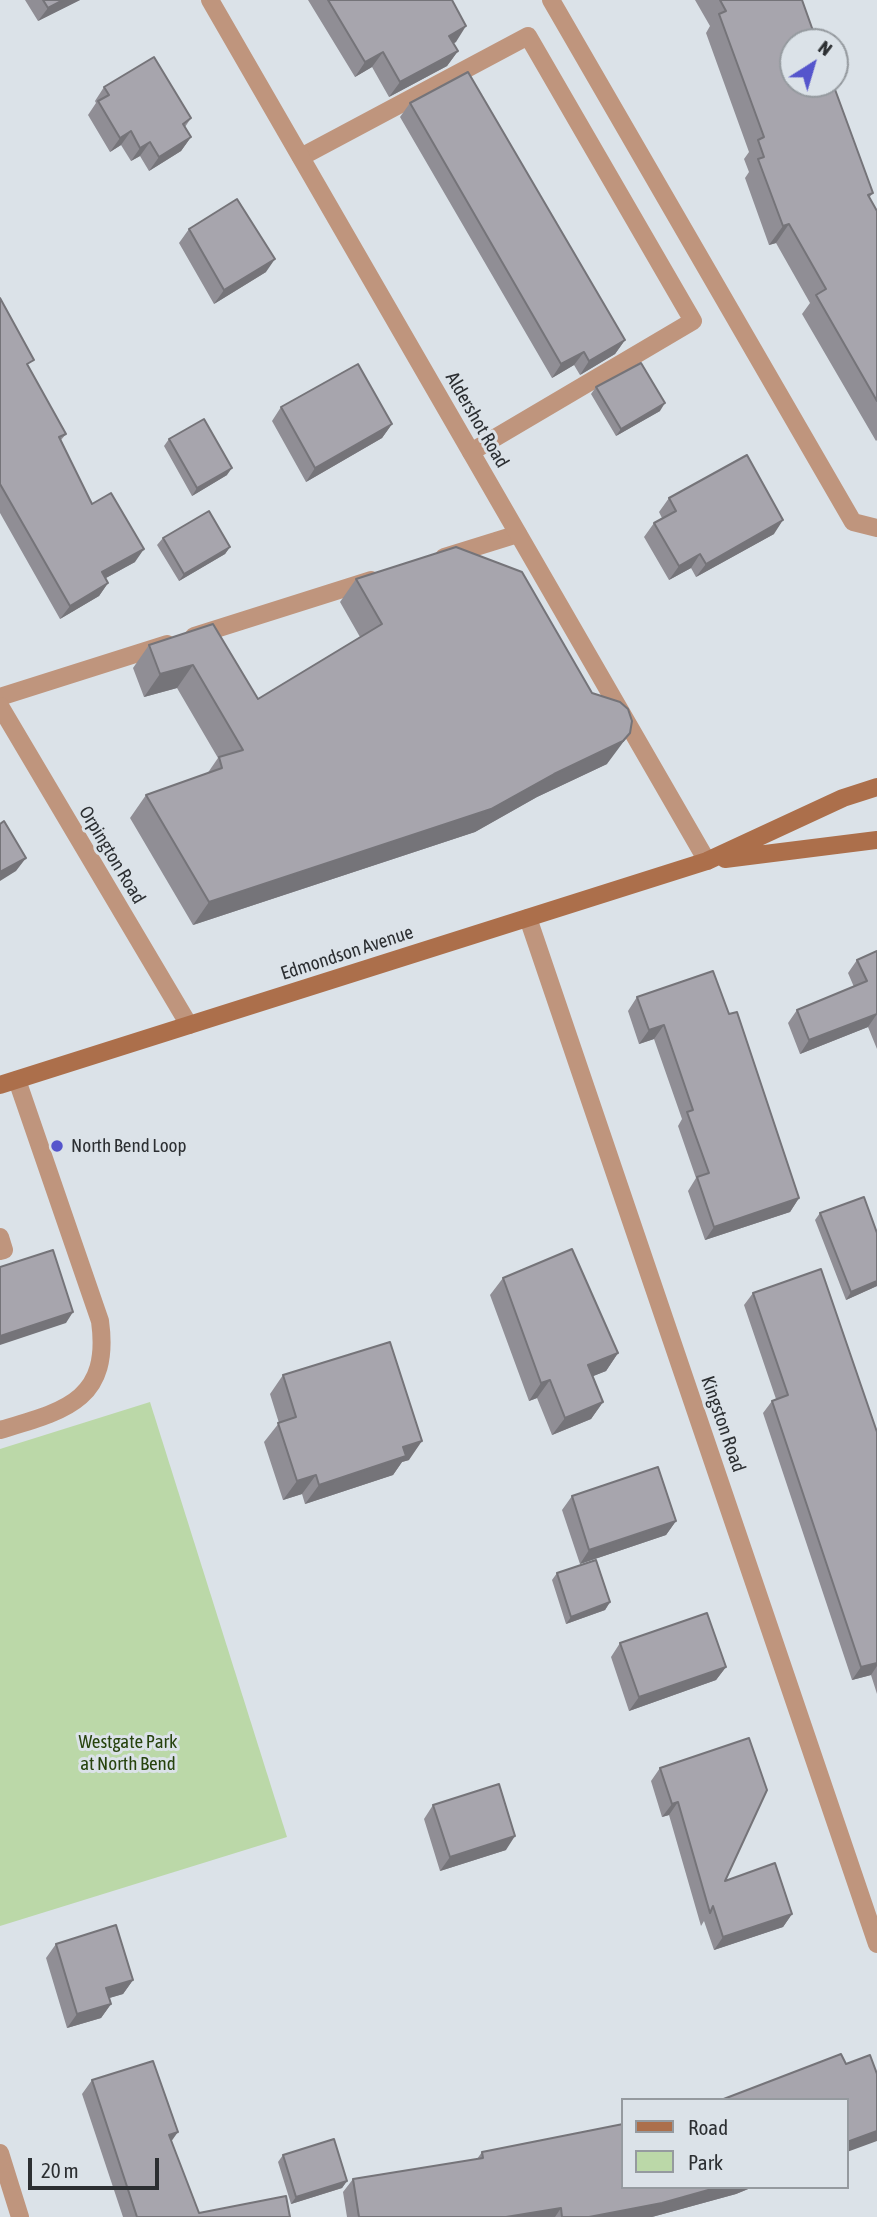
<!DOCTYPE html>
<style>
body{margin:0}
#map{position:relative;width:877px;height:2217px;overflow:hidden;background:#dbe2e8;font-family:"Asap Condensed",sans-serif}
canvas{display:block}
.legend{position:absolute;left:621px;top:2098px;width:228px;height:91px;box-sizing:border-box;background:#dbe2e8;border:2px solid #959a9f;margin:0;padding:9px 12px;list-style:none;font-size:21px;color:#2c2f32}
.legend li{display:flex;align-items:center;gap:14px;height:35px}
.legend b{width:35px;border:2px solid #959a9f}
.north{position:absolute;left:779px;top:28px;width:70px;height:70px;box-sizing:border-box;background:#dbe2e8;border:2px solid #959a9f;border-radius:50%;rotate:37deg;font-size:19px;font-weight:700;line-height:28px;text-align:center;color:#2c2f32}
.north::after{content:'';display:block;margin:auto;width:24px;height:32px;background:#55c;clip-path:polygon(50% 0,100% 100%,50% 72%,0 100%)}
.scale{position:absolute;left:28px;top:2158px;width:131px;height:32px;box-sizing:border-box;border:4px solid #2c2f32;border-top:0;padding-left:9px;font-size:21px;line-height:24px;white-space:nowrap;color:#2c2f32;-webkit-text-stroke:5px #dbe2e8;paint-order:stroke}
</style>
<div id="map">
<canvas width="877" height="2217"></canvas>
<ul class="legend">
<li><b style="height:9px;background:#ac6f4b"></b>Road</li>
<li><b style="height:19px;background:#bbd8a8"></b>Park</li>
</ul>
<div class="north">N</div>
<div class="scale">20 m</div>
</div>
<script>
const ctx = document.querySelector('canvas').getContext('2d');
ctx.lineJoin = 'round';
function paint(path, color) {
  ctx.fillStyle = color;
  ctx.fill(path, 'evenodd');
}
function strokePath(path, color, width, dash) {
  ctx.strokeStyle = color;
  ctx.lineWidth = width;
  ctx.lineCap = dash ? 'butt' : 'round';
  ctx.setLineDash(dash || []);
  ctx.stroke(path);
}
function label(font, color, halo, rows, align = 'center') {
  ctx.font = font + ' "Asap Condensed",sans-serif';
  ctx.lineWidth = 6;
  ctx.setLineDash([]);
  ctx.textBaseline = 'middle';
  ctx.strokeStyle = halo;
  ctx.fillStyle = color;
  for (const [text, x, y, turn = 0] of rows) {
    ctx.save();
    ctx.translate(x, y);
    ctx.rotate((+turn || 0) * Math.PI / 180);
    ctx.textAlign = isNaN(turn) ? turn : align;
    if (halo) ctx.strokeText(text, 0, 0);
    ctx.fillText(text, 0, 0);
    ctx.restore();
  }
}
paint(new Path2D(`
 M 150,1402 L 287,1837 L 0,1926 L 0,1449 Z`), '#bbd8a8');
strokePath(new Path2D(`
 M 551,0 L 853,522 L 877,528
 M 301,157 L 528,36 L 693,321 L 471,452
 M 444,557 L 518,534
 M 194,636 L 371,580
 M 0,697 L 167,644
 M 0,1237 L 4,1250 L 0,1251
 M 0,1430 C 64,1411 111,1401 100,1321 L 17,1080`), '#bf957d', 18);
strokePath(new Path2D(`
 M 210,0 L 707,861
 M 0,706 L 189,1025
 M 528,918 L 877,1944
 M 0,2153 L 20,2217`), '#bf957d', 18);
strokePath(new Path2D(`
 M 725,859 L 877,840
 M 0,1085 L 707,861 L 843,798 L 877,787`), '#ac6f4b', 18);
paint(new Path2D(`
 M 25,0 L 80,0 L 38,21 Z
 M 308,0 L 452,0 L 456,42 L 453,43 L 458,51 L 447,66 L 389,97 L 372,67 L 355,77 Z
 M 695,0 L 802,0 L 873,193 L 869,198 L 877,211 L 877,440 L 876,441 L 802,314 L 810,303 L 776,243 L 769,245 L 745,178 L 749,172 L 744,159 L 749,152 L 706,33 L 710,26 Z
 M 104,87 L 191,118 L 185,127 L 191,137 L 181,151 L 149,171 L 140,156 L 131,161 L 121,145 L 110,152 L 88,115 L 96,103 L 95,101 Z
 M 410,103 L 625,340 L 615,354 L 580,375 L 574,365 L 552,378 L 400,117 Z
 M 189,229 L 266,272 L 214,304 L 179,243 Z
 M 0,298 L 29,367 L 66,434 L 61,440 L 92,504 L 135,562 L 106,578 L 108,583 L 99,596 L 60,619 L 0,513 Z
 M 596,387 L 660,411 L 616,436 L 591,394 Z
 M 281,407 L 392,424 L 382,438 L 306,482 L 272,421 Z
 M 169,439 L 227,475 L 192,496 L 164,446 Z
 M 669,498 L 774,534 L 696,577 L 691,568 L 669,580 L 644,537 L 654,523 L 662,518 L 659,512 Z
 M 163,538 L 230,547 L 225,554 L 179,581 L 157,545 Z
 M 356,579 L 607,764 L 537,797 L 475,832 L 193,925 L 130,818 L 146,795 L 207,774 L 218,758 L 177,688 L 144,697 L 133,668 L 149,645 L 213,624 L 258,699 L 360,637 L 340,602 Z
 M 877,951 L 877,1049 L 868,1027 L 800,1054 L 788,1023 L 797,1010 L 854,987 L 848,973 L 857,960 Z
 M 637,997 L 729,1014 L 799,1198 L 790,1212 L 705,1240 L 688,1191 L 696,1178 L 678,1126 L 682,1119 L 654,1039 L 639,1044 L 628,1011 Z
 M 820,1213 L 877,1286 L 846,1300 L 815,1220 Z
 M 503,1278 L 618,1353 L 606,1371 L 593,1376 L 603,1402 L 591,1419 L 552,1435 L 537,1398 L 529,1401 L 490,1295 Z
 M 753,1293 L 877,1432 L 877,1694 L 871,1675 L 852,1680 L 763,1413 L 772,1401 L 776,1399 L 744,1305 Z
 M 283,1375 L 409,1460 L 402,1462 L 393,1475 L 305,1504 L 302,1494 L 283,1500 L 264,1442 L 279,1423 L 270,1394 Z
 M 572,1496 L 676,1521 L 666,1535 L 580,1564 L 562,1510 Z
 M 557,1573 L 610,1602 L 605,1610 L 566,1624 L 552,1580 Z
 M 620,1643 L 726,1667 L 716,1680 L 629,1711 L 611,1657 Z
 M 660,1768 L 725,1881 L 792,1914 L 783,1927 L 714,1950 L 704,1921 L 701,1926 L 669,1815 L 662,1817 L 651,1781 Z
 M 433,1805 L 506,1850 L 440,1871 L 424,1819 Z
 M 56,1944 L 133,1980 L 123,1994 L 109,1998 L 111,2004 L 101,2018 L 67,2028 L 46,1958 Z
 M 92,2080 L 171,2142 L 199,2213 L 290,2217 L 123,2217 L 82,2094 Z
 M 482,2152 L 623,2187 L 753,2187 L 736,2194 L 652,2217 L 347,2217 L 343,2192 L 353,2179 L 477,2159 Z
 M 283,2155 L 347,2181 L 342,2188 L 291,2204 L 278,2162 Z`), '#908e95');
paint(new Path2D(`
 M 63,0 L 80,0 L 38,21 L 48,8 Z
 M 466,26 L 456,42 L 438,52 L 449,36 Z
 M 458,51 L 447,66 L 389,97 L 400,82 Z
 M 383,52 L 372,67 L 355,77 L 365,62 Z
 M 131,131 L 121,145 L 110,152 L 120,138 Z
 M 191,137 L 181,151 L 149,171 L 159,157 Z
 M 150,142 L 140,156 L 131,161 L 140,148 Z
 M 789,224 L 776,243 L 769,245 L 783,226 Z
 M 275,259 L 266,272 L 214,304 L 224,290 Z
 M 625,340 L 615,354 L 580,375 L 589,361 Z
 M 584,352 L 574,365 L 552,378 L 561,364 Z
 M 665,403 L 660,411 L 616,436 L 621,429 Z
 M 392,424 L 382,438 L 306,482 L 315,468 Z
 M 232,468 L 227,475 L 192,496 L 197,488 Z
 M 783,520 L 774,534 L 696,577 L 706,564 Z
 M 230,547 L 225,554 L 179,581 L 184,574 Z
 M 144,549 L 135,562 L 93,585 L 102,572 Z
 M 700,554 L 691,568 L 669,580 L 679,566 Z
 M 108,583 L 99,596 L 60,619 L 70,606 Z
 M 193,665 L 177,688 L 144,697 L 160,674 Z
 M 630,733 L 607,764 L 537,797 L 475,832 L 193,925 L 209,902 Z
 M 26,858 L 16,871 L 0,881 L 0,872 Z
 M 877,1014 L 868,1027 L 800,1054 L 809,1040 Z
 M 664,1025 L 654,1039 L 639,1044 L 649,1030 Z
 M 799,1198 L 790,1212 L 705,1240 L 714,1227 Z
 M 877,1281 L 877,1286 L 846,1300 L 851,1292 Z
 M 73,1312 L 66,1323 L 0,1345 L 0,1336 Z
 M 618,1353 L 606,1371 L 576,1383 L 588,1365 Z
 M 550,1380 L 537,1398 L 529,1401 L 541,1383 Z
 M 603,1402 L 591,1419 L 552,1435 L 565,1418 Z
 M 422,1441 L 409,1460 L 402,1462 L 393,1475 L 305,1504 L 319,1485 L 403,1447 Z
 M 316,1475 L 302,1494 L 283,1500 L 297,1481 Z
 M 676,1521 L 666,1535 L 580,1564 L 589,1550 Z
 M 610,1602 L 605,1610 L 566,1624 L 571,1617 Z
 M 877,1663 L 877,1666 L 871,1675 L 852,1680 L 861,1667 Z
 M 726,1667 L 716,1680 L 629,1711 L 639,1697 Z
 M 678,1802 L 669,1815 L 662,1817 L 672,1804 Z
 M 515,1836 L 506,1850 L 440,1871 L 450,1857 Z
 M 792,1914 L 783,1927 L 714,1950 L 723,1937 Z
 M 133,1980 L 123,1994 L 96,2002 L 106,1988 Z
 M 111,2004 L 101,2018 L 67,2028 L 77,2014 Z
 M 877,2131 L 877,2141 L 847,2152 L 847,2142 Z
 M 178,2132 L 168,2146 L 169,2135 Z
 M 347,2181 L 342,2188 L 291,2204 L 296,2197 Z
 M 719,2187 L 753,2187 L 736,2194 L 652,2217 L 589,2217 Z
 M 561,2208 L 555,2217 L 506,2217 Z`), '#757479');
const building = new Path2D(`
 M 43,0 L 63,0 L 48,8 Z
 M 328,0 L 452,0 L 466,26 L 449,36 L 458,51 L 400,82 L 383,52 L 365,62 Z
 M 720,0 L 802,0 L 817,42 L 793,42 L 793,84 L 833,84 L 873,193 L 868,195 L 877,211 L 877,401 L 816,295 L 826,289 L 789,224 L 783,226 L 758,159 L 764,157 L 758,140 L 764,137 L 719,14 L 726,11 Z
 M 154,57 L 191,118 L 183,124 L 191,137 L 159,157 L 150,142 L 140,148 L 131,131 L 120,138 L 98,101 L 109,95 L 104,87 Z
 M 468,72 L 625,340 L 589,361 L 584,352 L 561,364 L 410,103 Z
 M 237,199 L 275,259 L 224,290 L 189,229 Z
 M 0,298 L 34,360 L 27,364 L 66,434 L 59,437 L 92,504 L 111,493 L 144,549 L 102,572 L 108,583 L 70,606 L 0,484 Z
 M 641,363 L 665,403 L 621,429 L 596,387 Z
 M 358,364 L 392,424 L 315,468 L 281,407 Z
 M 204,419 L 232,468 L 197,488 L 169,439 Z
 M 747,455 L 783,520 L 706,564 L 700,554 L 679,566 L 654,523 L 676,511 L 669,498 Z
 M 209,511 L 230,547 L 184,574 L 163,538 Z
 M 456,547 L 522,572 L 592,693 L 620,702 L 628,709 L 632,721 L 630,733 L 623,741 L 554,774 L 491,809 L 209,902 L 146,795 L 222,768 L 219,757 L 243,750 L 193,665 L 160,674 L 149,645 L 213,624 L 258,699 L 382,624 L 356,579 Z
 M 4,821 L 26,858 L 0,872 L 0,824 Z
 M 877,951 L 877,1014 L 809,1040 L 797,1010 L 867,981 L 857,960 Z
 M 713,971 L 729,1014 L 737,1012 L 799,1198 L 714,1227 L 697,1177 L 709,1173 L 687,1112 L 693,1110 L 664,1025 L 649,1030 L 637,997 Z
 M 864,1197 L 877,1233 L 877,1281 L 851,1292 L 820,1213 Z
 M 572,1249 L 618,1353 L 588,1365 L 603,1402 L 565,1418 L 550,1380 L 541,1383 L 503,1278 Z
 M 53,1250 L 73,1312 L 0,1336 L 0,1267 Z
 M 821,1269 L 877,1432 L 877,1663 L 861,1667 L 772,1401 L 788,1395 L 753,1293 Z
 M 390,1342 L 422,1441 L 403,1447 L 406,1456 L 319,1485 L 316,1475 L 297,1481 L 278,1423 L 296,1417 L 283,1375 Z
 M 658,1467 L 676,1521 L 589,1550 L 572,1496 Z
 M 596,1560 L 610,1602 L 571,1617 L 557,1573 Z
 M 707,1613 L 726,1667 L 639,1697 L 620,1643 Z
 M 749,1738 L 767,1790 L 725,1881 L 775,1863 L 792,1914 L 723,1937 L 713,1906 L 710,1913 L 678,1802 L 672,1804 L 660,1768 Z
 M 499,1784 L 515,1836 L 450,1857 L 433,1805 Z
 M 116,1925 L 133,1980 L 106,1988 L 111,2004 L 77,2014 L 56,1944 Z
 M 841,2054 L 846,2064 L 870,2055 L 877,2074 L 877,2131 L 847,2142 L 847,2100 L 721,2100 Z
 M 153,2061 L 178,2132 L 169,2135 L 199,2213 L 286,2196 L 290,2217 L 137,2217 L 92,2080 Z
 M 623,2124 L 623,2187 L 719,2187 L 662,2203 L 589,2217 L 562,2217 L 561,2208 L 506,2217 L 359,2217 L 353,2179 L 483,2158 L 482,2152 Z
 M 334,2139 L 347,2181 L 296,2197 L 283,2155 Z`);
paint(building, '#a7a5ad');
strokePath(building, '#757479', 2);
for (const [x, y, r, color] of [
 [57,1146,7,"#55c"]
]) {
  const dot = new Path2D();
  dot.arc(x, y, r, 0, 2 * Math.PI);
  ctx.fillStyle = color;
  ctx.fill(dot);
  strokePath(dot, '#dbe2e8', 2.5);
}
label('19px', '#2c2f32', '#dbe2e8', [
 ["Aldershot Road",477,420,60],
 ["Orpington Road",112,855,59],
 ["Edmondson Avenue",347,953,-18],
 ["Kingston Road",723,1424,71]
]);
label('19px', '#2c2f32', '#dbe2e8', [
 ["North Bend Loop",71,1146]
], 'left');
label('19px', '#27430e', '#dbe2e8', [
 ["Westgate Park",128,1742],
 ["at North Bend",128,1764]
]);
</script>
